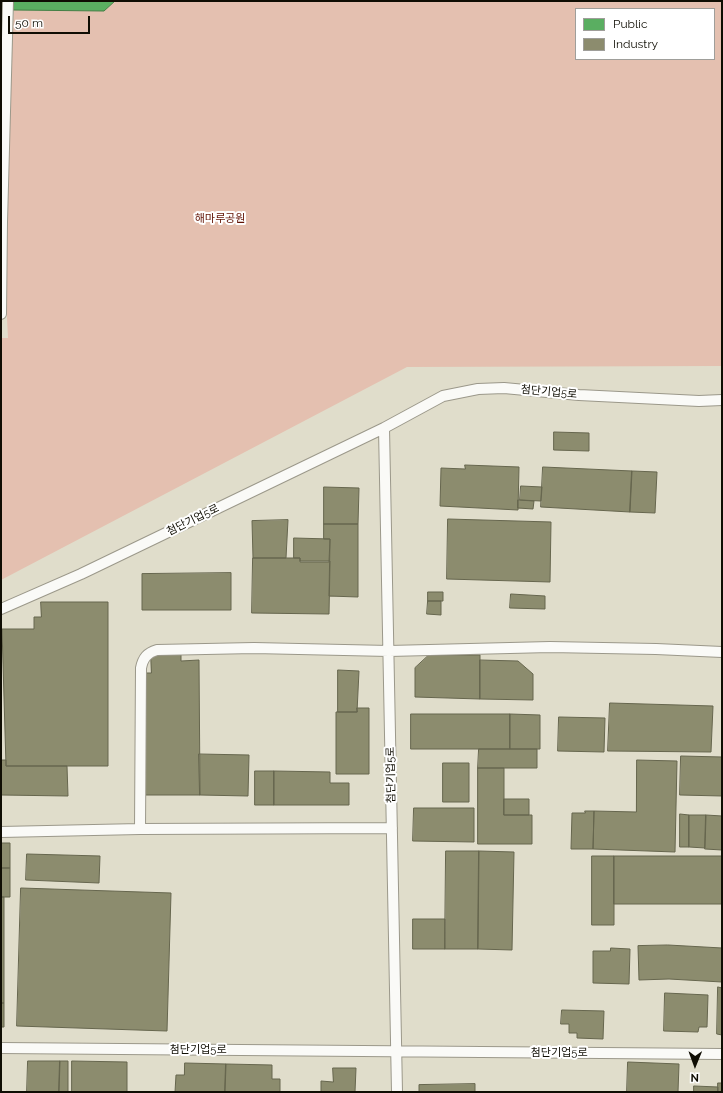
<!DOCTYPE html>
<meta charset="utf-8">
<style>
body{margin:0}
#map{position:relative;width:723px;height:1093px;overflow:hidden;background:#e0ddcb;font-family:Raleway,sans-serif}
canvas{display:block}
.frame{position:absolute;inset:0;border:2px solid #0f0d03;pointer-events:none}
.legend{position:absolute;left:575px;top:8px;width:140px;height:52px;box-sizing:border-box;background:#fff;border:1px solid #9f9e9a;margin:0;padding:5px 7px;list-style:none;font-size:12px;color:#0f0d03}
.legend li{display:flex;align-items:center;gap:8px;height:20px}
.legend b{width:20px;border:1px solid #9f9e9a}
.north{position:absolute;left:675px;top:1045px;width:40px;height:40px;-webkit-text-stroke:3px #fff;paint-order:stroke;rotate:181deg;font-size:11px;font-weight:700;line-height:16px;text-align:center;color:#0f0d03}
.north::after{content:'';display:block;margin:auto;width:14px;height:18px;background:#0f0d03;clip-path:polygon(50% 0,100% 100%,50% 72%,0 100%)}
.scale{position:absolute;left:8px;top:16px;width:82px;height:18px;box-sizing:border-box;border:2px solid #0f0d03;border-top:0;padding-left:5px;font-size:12px;line-height:14px;white-space:nowrap;color:#0f0d03;-webkit-text-stroke:3px #fff;paint-order:stroke}
</style>
<div id="map">
<canvas width="723" height="1093"></canvas>
<div class="frame"></div>
<ul class="legend">
<li><b style="height:11px;background:#5aae61"></b>Public</li>
<li><b style="height:11px;background:#8c8c6e"></b>Industry</li>
</ul>
<div class="north">N</div>
<div class="scale">50 m</div>
</div>
<script>
const ctx = document.querySelector('canvas').getContext('2d');
ctx.lineJoin = 'round';
function paint(path, color) {
  ctx.fillStyle = color;
  ctx.fill(path, 'evenodd');
}
function strokePath(path, color, width, dash) {
  ctx.strokeStyle = color;
  ctx.lineWidth = width;
  ctx.lineCap = dash ? 'butt' : 'round';
  ctx.setLineDash(dash || []);
  ctx.stroke(path);
}
function label(font, color, halo, rows, align = 'center') {
  ctx.font = font + ' Raleway,"Noto Sans KR",sans-serif';
  ctx.lineWidth = 4;
  ctx.setLineDash([]);
  ctx.textBaseline = 'middle';
  ctx.strokeStyle = halo;
  ctx.fillStyle = color;
  for (const [text, x, y, turn = 0] of rows) {
    ctx.save();
    ctx.translate(x, y);
    ctx.rotate((+turn || 0) * Math.PI / 180);
    ctx.textAlign = isNaN(turn) ? turn : align;
    if (halo) ctx.strokeText(text, 0, 0);
    ctx.fillText(text, 0, 0);
    ctx.restore();
  }
}
paint(new Path2D(`
 M 116,1 L 722,1 L 722,366 L 407,367 L 1,580 L 1,338 L 8,338 L 2,222 L 6,131 L 14,10 L 104,11 ZM 576,9 L 714,9 L 714,59 L 576,59 Z`), '#e4c0b0');
const public = new Path2D(`
 M 14,1 L 115,1 L 104,11 L 13,10 Z`);
paint(public, '#5aae61');
strokePath(public, '#447e45', 1);
const industry = new Path2D(`
 M 554,432 L 589,433 L 589,451 L 554,450 Z
 M 465,465 L 519,467 L 518,510 L 440,506 L 441,468 L 465,469 Z
 M 543,467 L 632,471 L 630,512 L 541,507 Z
 M 632,471 L 657,472 L 655,513 L 630,512 Z
 M 521,486 L 542,487 L 541,501 L 520,500 Z
 M 324,487 L 359,488 L 358,524 L 324,524 Z
 M 518,500 L 534,501 L 533,509 L 518,508 Z
 M 448,519 L 551,522 L 550,582 L 447,579 Z
 M 288,520 L 286,558 L 253,558 L 252,521 Z
 M 324,524 L 358,524 L 358,597 L 329,596 L 330,539 L 324,539 Z
 M 294,538 L 330,539 L 329,562 L 300,562 L 300,558 L 294,558 Z
 M 253,558 L 300,558 L 300,561 L 330,561 L 329,614 L 252,613 Z
 M 231,573 L 231,610 L 142,610 L 142,574 Z
 M 428,592 L 443,592 L 443,601 L 428,601 Z
 M 511,594 L 545,596 L 545,609 L 510,608 Z
 M 428,601 L 441,601 L 441,615 L 427,614 Z
 M 41,602 L 108,602 L 108,766 L 6,766 L 2,629 L 34,629 L 34,617 L 41,617 Z
 M 151,654 L 181,654 L 181,661 L 199,660 L 200,795 L 144,795 L 144,673 L 151,673 Z
 M 429,655 L 480,655 L 480,699 L 415,697 L 415,668 Z
 M 480,660 L 518,661 L 533,674 L 533,700 L 480,699 Z
 M 338,670 L 359,671 L 357,712 L 338,712 Z
 M 610,703 L 713,706 L 711,752 L 608,751 Z
 M 357,708 L 369,708 L 369,774 L 336,774 L 336,712 L 357,712 Z
 M 411,714 L 510,714 L 510,749 L 411,749 Z
 M 510,714 L 540,715 L 540,749 L 510,749 Z
 M 559,717 L 605,718 L 604,752 L 558,751 Z
 M 479,749 L 537,749 L 537,768 L 478,768 Z
 M 199,754 L 249,755 L 248,796 L 200,795 Z
 M 681,756 L 722,757 L 722,796 L 680,795 Z
 M 1,760 L 6,760 L 6,766 L 67,766 L 68,796 L 1,795 Z
 M 637,760 L 677,761 L 675,852 L 593,849 L 594,811 L 636,812 Z
 M 443,763 L 469,763 L 469,802 L 443,802 Z
 M 478,768 L 504,768 L 504,815 L 532,815 L 532,844 L 478,844 Z
 M 255,771 L 274,771 L 274,805 L 255,805 Z
 M 274,771 L 330,772 L 330,783 L 349,783 L 349,805 L 274,805 Z
 M 504,799 L 529,799 L 529,815 L 504,815 Z
 M 414,808 L 474,808 L 474,842 L 413,841 Z
 M 585,811 L 594,811 L 593,849 L 571,849 L 572,813 L 585,813 Z
 M 680,814 L 689,815 L 689,847 L 680,847 Z
 M 689,815 L 706,815 L 705,848 L 689,847 Z
 M 706,815 L 722,816 L 722,850 L 705,849 Z
 M 1,843 L 10,843 L 10,868 L 1,868 Z
 M 446,851 L 479,851 L 478,949 L 445,949 Z
 M 479,851 L 514,852 L 512,950 L 478,949 Z
 M 27,854 L 100,856 L 99,883 L 26,880 Z
 M 592,856 L 614,856 L 614,925 L 592,925 Z
 M 614,856 L 722,856 L 722,904 L 614,904 Z
 M 1,868 L 10,868 L 10,897 L 1,897 Z
 M 21,888 L 171,893 L 167,1031 L 17,1026 Z
 M 1,897 L 4,897 L 4,1003 L 1,1003 Z
 M 413,919 L 445,919 L 445,949 L 413,949 Z
 M 668,945 L 722,948 L 722,982 L 669,979 L 639,980 L 638,946 Z
 M 611,948 L 630,949 L 629,984 L 593,983 L 593,951 L 610,951 Z
 M 718,987 L 722,988 L 722,1035 L 717,1034 Z
 M 665,993 L 708,995 L 707,1027 L 699,1027 L 698,1032 L 664,1031 Z
 M 1,1003 L 4,1003 L 4,1027 L 1,1027 Z
 M 562,1010 L 604,1011 L 603,1039 L 577,1038 L 577,1033 L 569,1033 L 569,1024 L 561,1024 Z
 M 28,1061 L 60,1061 L 59,1092 L 27,1092 Z
 M 60,1061 L 68,1061 L 68,1092 L 59,1092 Z
 M 72,1061 L 127,1062 L 127,1092 L 72,1092 Z
 M 628,1062 L 679,1064 L 678,1092 L 627,1092 Z
 M 185,1063 L 226,1064 L 225,1092 L 175,1092 L 176,1075 L 184,1075 Z
 M 226,1064 L 272,1065 L 272,1079 L 280,1079 L 280,1092 L 225,1092 Z
 M 333,1068 L 356,1068 L 355,1092 L 321,1092 L 321,1081 L 333,1082 Z
 M 718,1083 L 722,1083 L 722,1092 L 718,1092 Z
 M 475,1084 L 475,1092 L 419,1092 L 419,1085 Z
 M 694,1086 L 718,1087 L 718,1092 L 694,1092 Z`);
paint(industry, '#8c8c6e');
strokePath(industry, '#66664e', 1);
const minor = new Path2D(`
 M 1,314 L 2,222 L 8,1
 M 384,428 L 397,1092
 M 1,609 L 81,574 L 384,428 L 443,396 L 478,389 L 504,388 L 579,395 L 699,401 L 722,400
 M 140,829 L 392,828
 M 1,832 L 140,829 L 141,668 C 143,658 147,653 157,650 L 254,648 L 389,651 L 550,647 L 656,649 L 722,652
 M 1,1048 L 722,1054`);
strokePath(minor, '#9b988a', 12);
strokePath(minor, '#fafaf7', 10);
label('11px', '#611203', '#fff', [
 ["해마루공원",220,219]
]);
label('11px', '#0f0d03', '#fff', [
 ["첨단기업5로",549,392,5],
 ["첨단기업5로",193,520,-26],
 ["첨단기업5로",391,775,-91],
 ["첨단기업5로",198,1050],
 ["첨단기업5로",559,1053]
]);
</script>
